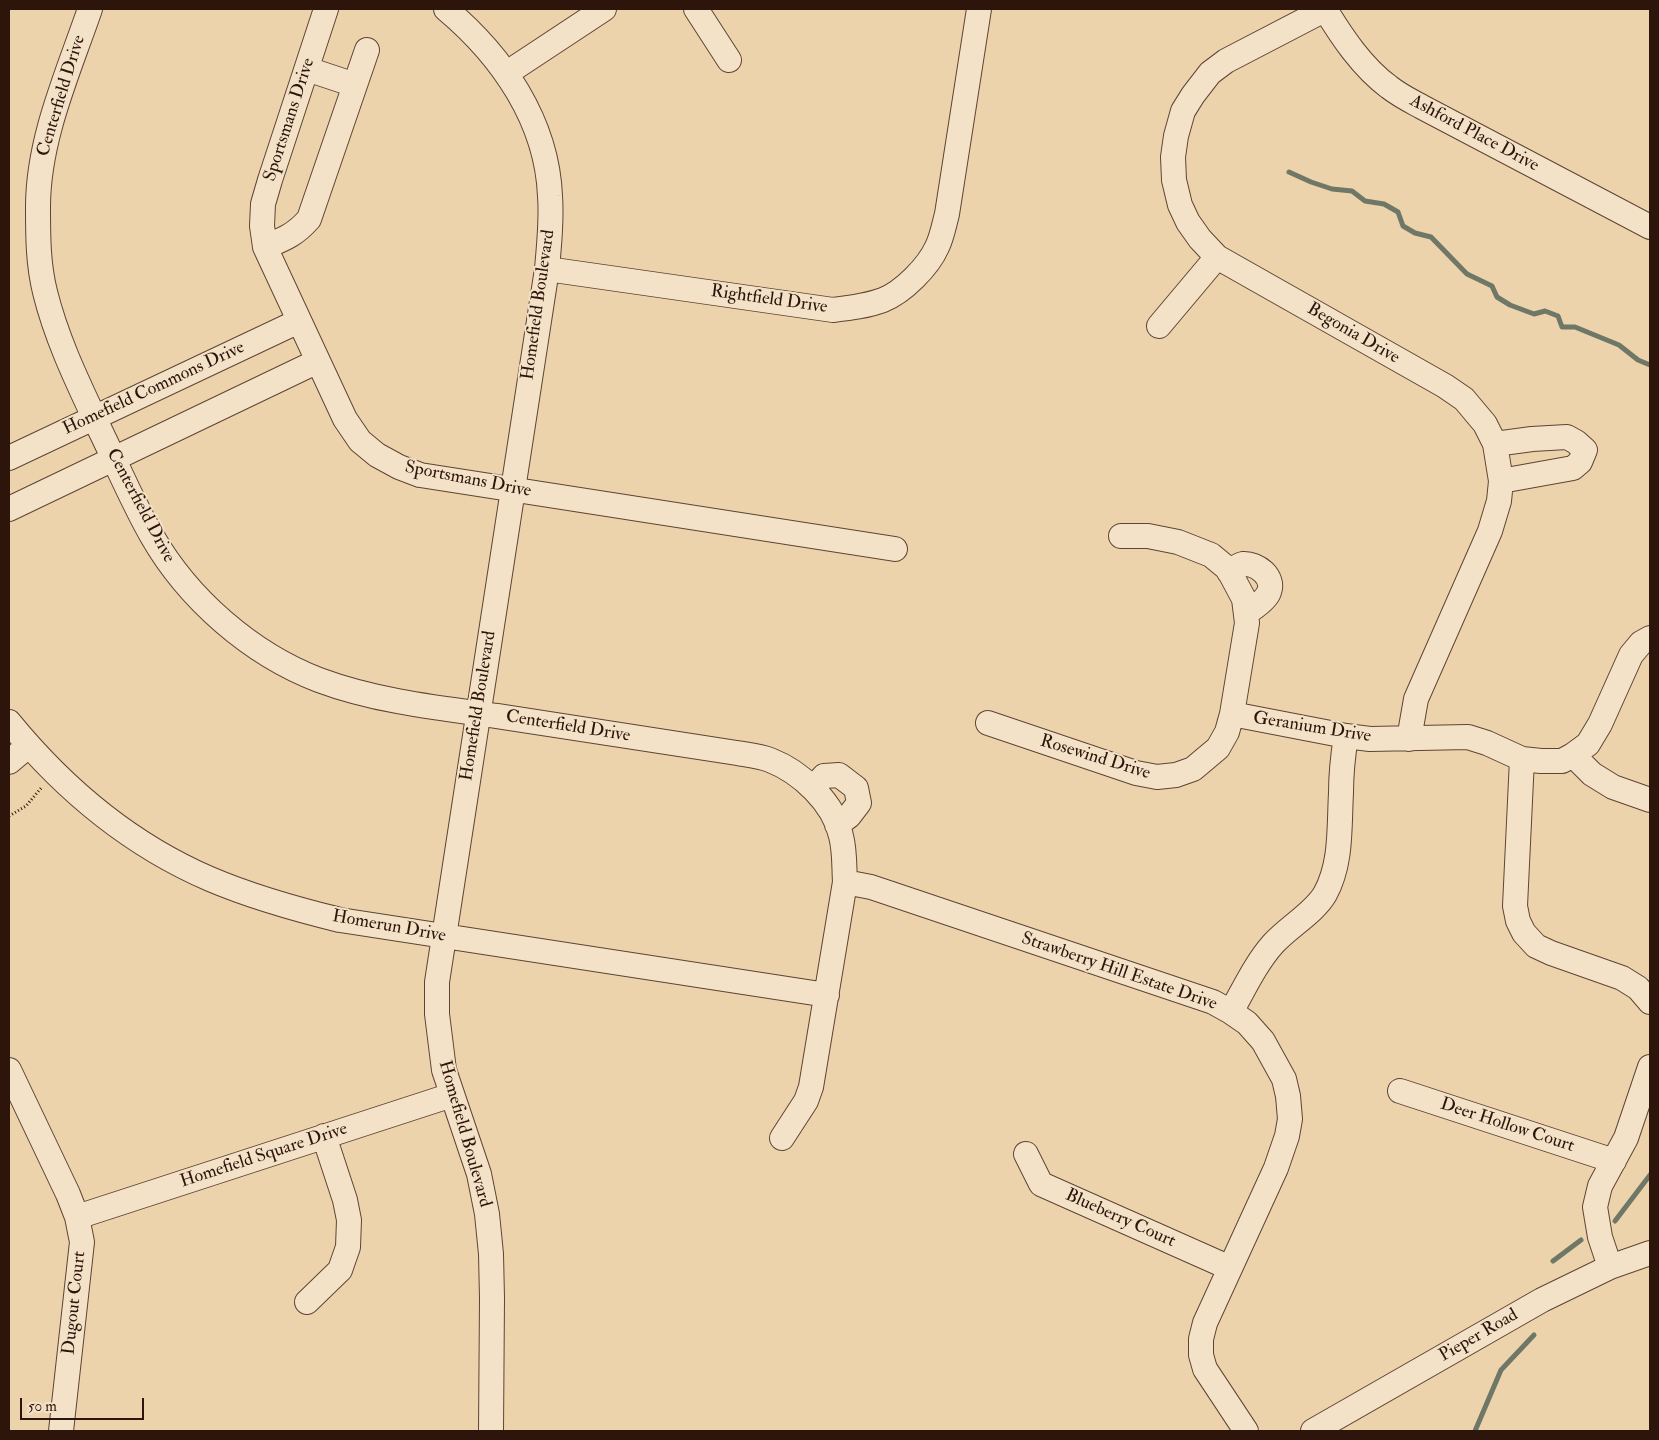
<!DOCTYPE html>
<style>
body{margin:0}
#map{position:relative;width:1659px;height:1440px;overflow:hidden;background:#edd3ab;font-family:"IM FELL Double Pica",serif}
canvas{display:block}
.frame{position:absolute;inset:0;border:10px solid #2e150c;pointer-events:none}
.scale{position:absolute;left:20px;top:1398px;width:124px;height:22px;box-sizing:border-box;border:2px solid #2e150c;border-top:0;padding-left:6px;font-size:15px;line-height:18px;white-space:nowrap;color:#2e150c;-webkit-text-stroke:4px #f3e2c8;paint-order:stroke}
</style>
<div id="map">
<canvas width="1659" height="1440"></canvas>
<div class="frame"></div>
<div class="scale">50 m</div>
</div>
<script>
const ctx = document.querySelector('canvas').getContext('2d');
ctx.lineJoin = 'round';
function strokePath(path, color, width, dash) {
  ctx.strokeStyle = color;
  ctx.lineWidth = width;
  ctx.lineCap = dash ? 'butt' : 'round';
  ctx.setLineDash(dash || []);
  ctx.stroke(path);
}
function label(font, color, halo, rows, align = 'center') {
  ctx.font = font + ' "IM FELL Double Pica",serif';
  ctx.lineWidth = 4;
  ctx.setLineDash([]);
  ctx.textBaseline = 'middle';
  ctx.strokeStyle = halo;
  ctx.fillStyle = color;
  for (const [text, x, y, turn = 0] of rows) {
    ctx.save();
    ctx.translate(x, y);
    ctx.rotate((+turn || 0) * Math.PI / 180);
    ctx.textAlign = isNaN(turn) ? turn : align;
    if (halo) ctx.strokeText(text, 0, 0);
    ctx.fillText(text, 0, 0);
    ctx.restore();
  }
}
strokePath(new Path2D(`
 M 1289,172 L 1311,182 L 1332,189 L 1352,191 L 1365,201 L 1384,204 L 1398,212 L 1403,226 L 1415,233 L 1431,237 L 1467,274 L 1492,286 L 1497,297 L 1510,305 L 1534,314 L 1545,311 L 1558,316 L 1562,327 L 1575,327 L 1619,345 L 1638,360 L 1650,365
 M 1615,1221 L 1650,1175
 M 1553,1261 L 1581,1240
 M 1475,1431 L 1501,1370 L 1534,1335`), '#6f7767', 5);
const minor = new Path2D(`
 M 90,9 C 68,73 38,139 38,207 C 38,236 38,264 45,292 C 57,341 80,387 101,432 C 118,467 133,503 152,536 C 188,599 251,654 319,680 C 375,701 438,708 497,716 C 577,729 657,741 737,753 C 748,755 760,756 770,760 C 801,772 834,803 841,836 C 845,851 844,866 845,882 L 811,1087 L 806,1101 L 782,1138
 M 326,9 L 270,180 L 263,204 L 262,226 L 265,247 L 345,419 L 360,441 L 377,455 L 399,467 L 420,475 L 895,549
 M 446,9 C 502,56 547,121 550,196 C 552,221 549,244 547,269 L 437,982 L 437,1014 L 444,1070 L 479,1174 L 487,1214 L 491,1254 L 492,1298 L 491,1431
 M 696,9 L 729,60
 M 1325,9 C 1342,37 1362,67 1389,87 C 1399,95 1411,101 1422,107 L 1650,227
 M 1326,9 L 1226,61 L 1210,73 L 1193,95 L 1183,111 L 1176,136 L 1173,157 L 1174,180 L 1180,205 L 1188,222 L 1200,239 L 1217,257 L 1445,386 L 1464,399 L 1485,424 L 1495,444 L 1501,481 L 1499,501 L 1490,531 L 1416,699 L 1409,739
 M 307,69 L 355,85
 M 507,73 L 604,9
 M 265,247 C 284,239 295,235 309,219 L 367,50
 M 547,269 L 833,310 C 850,308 867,306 883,300 C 903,292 928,267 937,247 C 942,237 944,225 947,214 L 979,9
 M 1159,326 L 1217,257
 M 1495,444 L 1532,439 L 1567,437 L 1576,442 L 1585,450 L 1580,462 L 1573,468 L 1501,481
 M 9,458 L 299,321
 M 9,509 L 318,361
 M 1229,572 C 1233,569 1239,565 1243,564 C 1257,563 1275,577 1269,592 C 1266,600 1254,608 1246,613
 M 1232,714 L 1346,736 L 1370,739 L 1468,737 L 1487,743 L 1522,759 L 1541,761 L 1562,761 L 1573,755 L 1588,744 L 1600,724 L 1631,655 L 1641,643 L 1650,638
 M 9,722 C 63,788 131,845 210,879 C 252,897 295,909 340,920 L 827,995
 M 988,723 L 1136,773 L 1157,777 L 1176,775 L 1193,769 L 1218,748 L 1227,732 L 1232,714 L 1247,623 L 1244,599 L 1228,569 L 1211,555 L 1178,542 L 1148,536 L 1121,536
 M 1573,755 L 1592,774 L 1613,787 L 1650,800
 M 1522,759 L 1515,906 L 1518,921 L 1524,933 L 1536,946 L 1551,953 L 1622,978 L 1638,988 L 1650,1002
 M 9,762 L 28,746
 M 813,788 L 824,776 L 839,775 L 856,788 L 859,803 L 849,816 L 837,825
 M 845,882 L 871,887 L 1213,1002 L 1231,1012 L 1247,1023 L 1263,1041 L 1284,1079 L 1288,1096 L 1290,1119 L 1287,1136 L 1276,1168 L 1205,1323 L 1201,1339 L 1201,1355 L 1205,1369 L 1246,1431
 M 1231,1012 C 1244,989 1256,963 1273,944 C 1288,927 1314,913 1325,894 C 1342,863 1339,827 1341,793 C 1341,774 1343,755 1346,736
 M 9,1070 L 68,1194 L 77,1217 L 82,1242 L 61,1431
 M 1400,1091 L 1614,1161
 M 1026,1154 L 1041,1184 L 1230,1268
 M 77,1217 L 452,1095
 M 1610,1267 L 1600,1237 L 1595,1207 L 1600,1186 L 1626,1138 L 1650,1067
 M 307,1302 L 340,1270 L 348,1247 L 349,1220 L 345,1200 L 324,1136
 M 1313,1431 L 1542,1300 L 1610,1267 L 1650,1253`);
strokePath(minor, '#5e4434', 26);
strokePath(new Path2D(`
 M 9,816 L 26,806 L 42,787`), '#2e150c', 3, [1, 2.5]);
strokePath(minor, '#f3e2c8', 24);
label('18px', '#2e150c', '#f3e2c8', [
 ["Centerfield Drive",62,96,-73],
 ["Sportsmans Drive",290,120,-72],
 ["Ashford Place Drive",1474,134,28],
 ["Rightfield Drive",769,300,8],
 ["Homefield Boulevard",539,305,-82],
 ["Begonia Drive",1353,334,30],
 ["Homefield Commons Drive",154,389,-25],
 ["Sportsmans Drive",468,480,11],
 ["Centerfield Drive",140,506,62],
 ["Homefield Boulevard",479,706,-81],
 ["Centerfield Drive",568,727,9],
 ["Geranium Drive",1312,728,9],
 ["Rosewind Drive",1095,758,17],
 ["Homerun Drive",389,927,10],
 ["Strawberry Hill Estate Drive",1119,972,19],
 ["Deer Hollow Court",1507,1126,18],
 ["Homefield Boulevard",464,1134,74],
 ["Homefield Square Drive",264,1156,-18],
 ["Blueberry Court",1120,1219,24],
 ["Dugout Court",75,1303,-84],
 ["Pieper Road",1479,1336,-30]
]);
</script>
